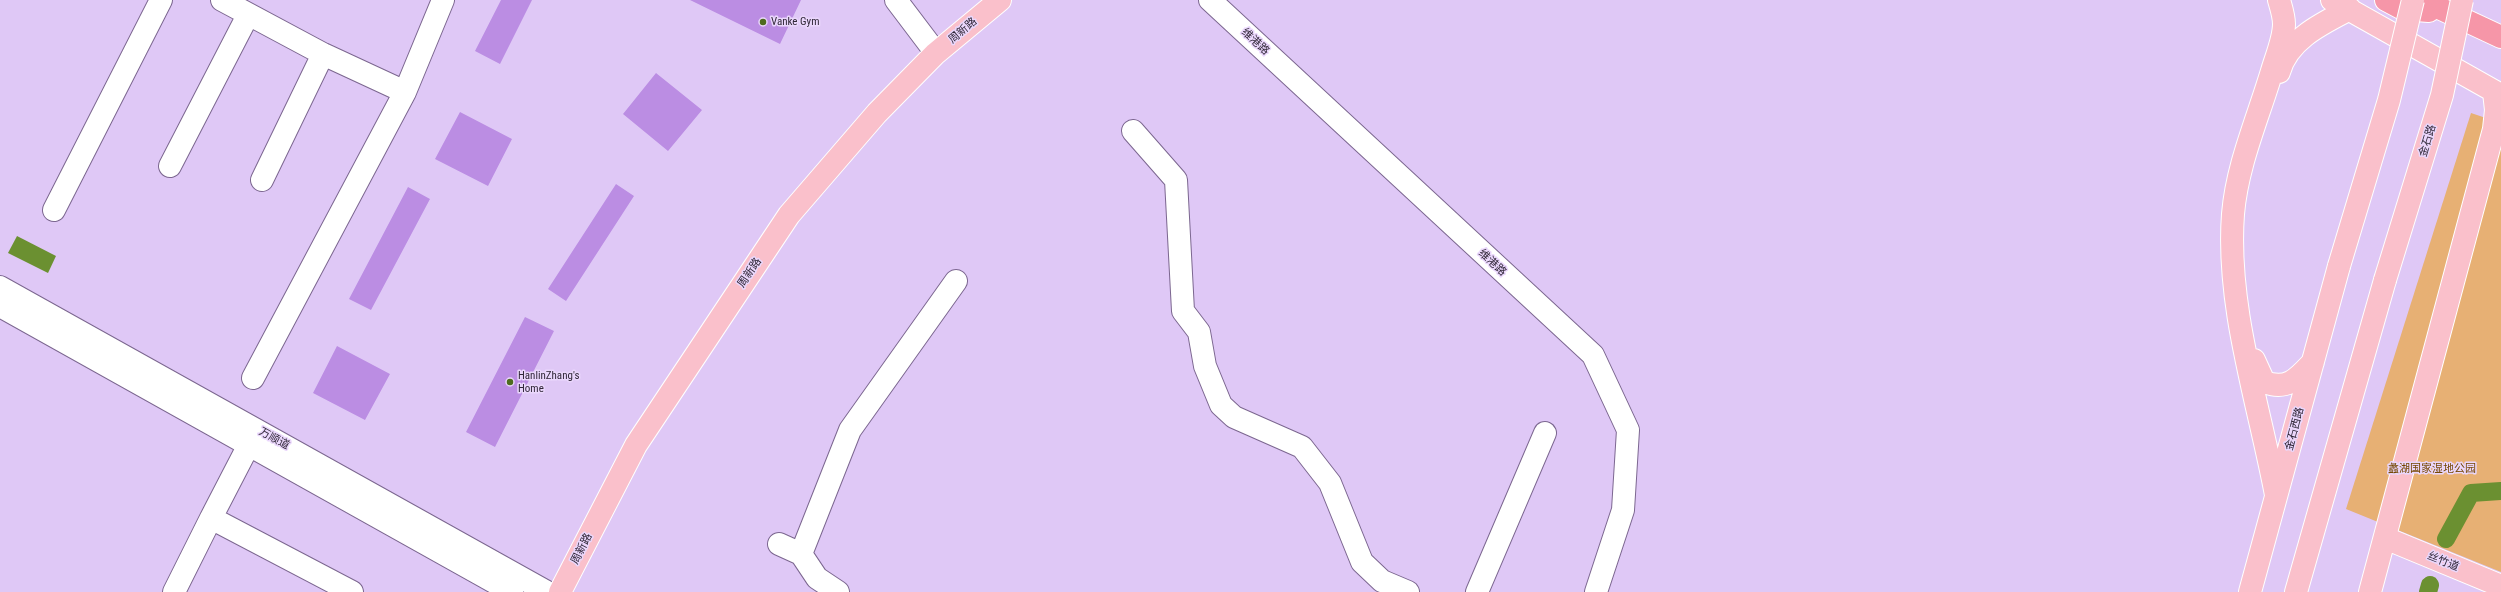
<!DOCTYPE html>
<meta charset="utf-8">
<style>
body{margin:0}
canvas{display:block;background:#dfc8f6}
</style>
<canvas width="2501" height="592"></canvas>
<script>
const ctx = document.querySelector('canvas').getContext('2d');
ctx.lineJoin = 'round';
function paint(path, color) {
  ctx.fillStyle = color;
  ctx.fill(path, 'evenodd');
}
function strokePath(path, color, width, dash) {
  ctx.strokeStyle = color;
  ctx.lineWidth = width;
  ctx.lineCap = dash ? 'butt' : 'round';
  ctx.setLineDash(dash || []);
  ctx.stroke(path);
}
function label(font, color, halo, rows, align = 'center') {
  ctx.font = font + ' "Roboto Condensed","Noto Sans SC",sans-serif';
  ctx.lineWidth = 3;
  ctx.setLineDash([]);
  ctx.textBaseline = 'middle';
  ctx.strokeStyle = halo;
  ctx.fillStyle = color;
  for (const [text, x, y, turn = 0] of rows) {
    ctx.save();
    ctx.translate(x, y);
    ctx.rotate((+turn || 0) * Math.PI / 180);
    ctx.textAlign = isNaN(turn) ? turn : align;
    if (halo) ctx.strokeText(text, 0, 0);
    ctx.fillText(text, 0, 0);
    ctx.restore();
  }
}
paint(new Path2D(`
 M 2471,113 L 2501,123 L 2501,572 L 2346,509 Z`), '#e7b074');
paint(new Path2D(`
 M 17,236 L 56,256 L 48,273 L 8,253 Z`), '#6b9031');
strokePath(new Path2D(`
 M 2446,539 L 2471,493 L 2501,491
 M 2428,592 L 2430,585`), '#6b9031', 18);
paint(new Path2D(`
 M 501,0 L 532,0 L 500,64 L 475,51 Z
 M 690,0 L 801,0 L 780,44 Z
 M 656,73 L 702,110 L 668,151 L 623,114 Z
 M 460,112 L 512,139 L 488,186 L 435,159 Z
 M 616,184 L 634,196 L 566,301 L 548,289 Z
 M 408,187 L 430,199 L 371,310 L 349,299 Z
 M 525,317 L 554,331 L 495,447 L 466,432 Z
 M 337,346 L 390,374 L 365,420 L 313,393 Z`), '#bb8de3');
const minor = new Path2D(`
 M 222,0 L 323,54 L 405,92
 M 896,0 L 930,45
 M 1210,0 L 1593,355 L 1628,430 L 1623,510 L 1596,592
 M 1133,131 L 1176,180 L 1183,311 L 1199,332 L 1205,366 L 1221,405 L 1234,417 L 1302,447 L 1330,483 L 1362,562 L 1382,581 L 1408,592
 M 170,166 L 248,15
 M 262,180 L 323,54
 M 54,210 L 161,0
 M 0,287 L 547,592
 M 0,306 L 512,592
 M 253,378 L 405,92 L 443,0
 M 255,433 L 211,518 L 352,592
 M 779,544 L 801,554 L 817,578 L 838,592
 M 801,554 L 850,430 L 956,281
 M 174,592 L 211,518
 M 1477,592 L 1545,433`);
const major = new Path2D(`
 M 2332,0 L 2501,95
 M 2279,72 C 2288,39 2323,23 2350,9
 M 2254,360 L 2264,382 C 2288,391 2298,378 2313,362
 M 2276,495 C 2259,404 2226,307 2233,214 C 2237,165 2258,118 2272,71 C 2276,57 2284,39 2284,24 C 2284,16 2281,7 2279,0
 M 2385,538 L 2501,586
 M 560,592 L 636,445 L 789,215 L 877,113 L 935,54 L 1000,0
 M 2250,592 L 2339,266
 M 2296,592 L 2385,280
 M 2370,592 L 2494,129 L 2496,110 L 2494,92`);
const highway = new Path2D(`
 M 2386,0 L 2403,9 L 2429,11
 M 2422,0 L 2501,37`);
strokePath(minor, '#7c6790', 24);
strokePath(major, '#fff', 24);
strokePath(highway, '#fff', 24);
strokePath(minor, '#fff', 22);
strokePath(major, '#fac0cb', 22);
strokePath(highway, '#f696a8', 22);
const majorBridge = new Path2D(`
 M 2339,266 L 2389,100 L 2413,0
 M 2385,280 L 2442,95 L 2462,0`);
strokePath(majorBridge, '#fff', 24, []);
strokePath(majorBridge, '#fac0cb', 22);
for (const [x, y, r, color] of [
 [763,22,4,"#4e6b1f"],
 [510,382,4,"#4e6b1f"]
]) {
  const dot = new Path2D();
  dot.arc(x, y, r, 0, 2 * Math.PI);
  ctx.fillStyle = color;
  ctx.fill(dot);
  strokePath(dot, '#ead7fc', 1.5);
}
label('11px', '#302738', '#ead7fc', [
 ["Vanke Gym",771,22],
 ["HanlinZhang's",518,376],
 ["Home",518,389]
], 'left');
label('11px', '#302738', '#ead7fc', [
 ["周新路",963,31,-40],
 ["维港路",1255,42,43],
 ["金石路",2428,141,-73],
 ["维港路",1492,263,43],
 ["周新路",750,273,-56],
 ["金石西路",2295,429,-75],
 ["万顺道",274,439,29],
 ["周新路",582,549,-63],
 ["丝竹道",2443,562,22]
]);
label('11px', '#764803', '#ead7fc', [
 ["蠡湖国家湿地公园",2432,469]
]);
</script>
